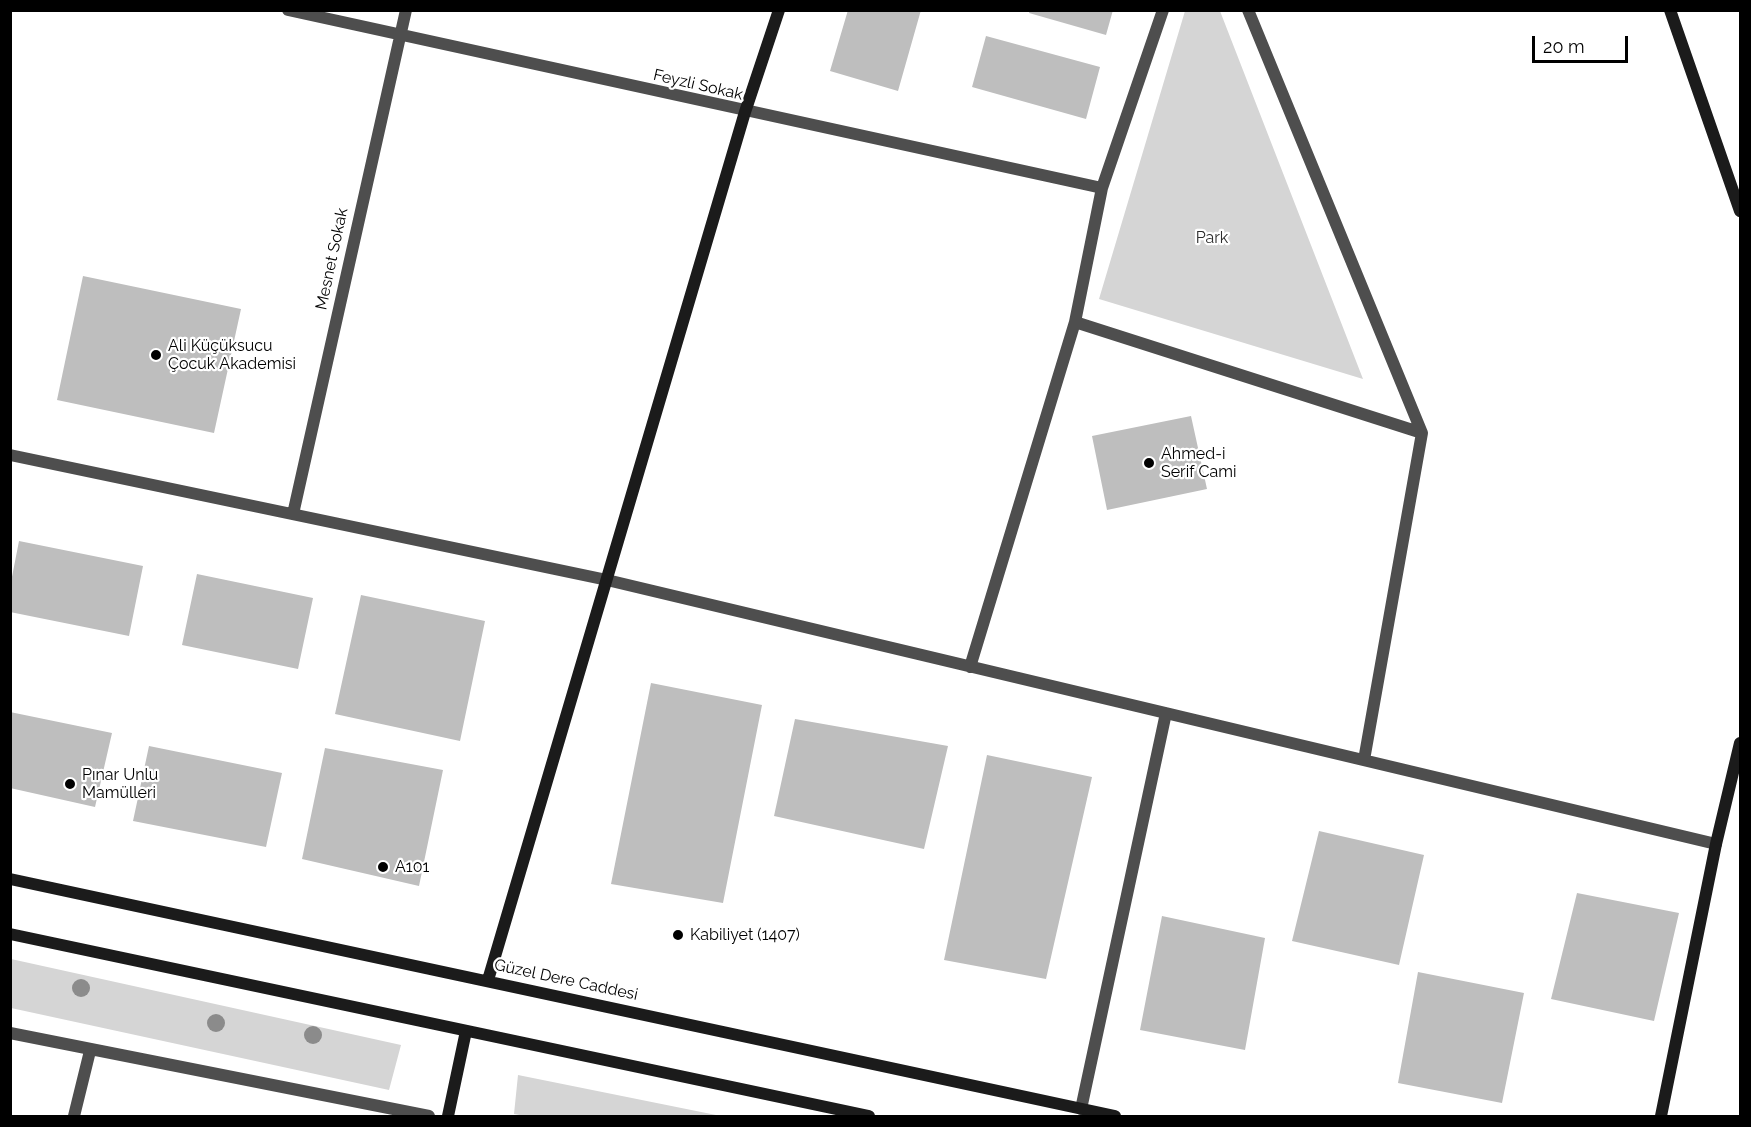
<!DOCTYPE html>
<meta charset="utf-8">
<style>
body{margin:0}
#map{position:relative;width:1751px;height:1127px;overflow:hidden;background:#fff;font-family:Raleway,sans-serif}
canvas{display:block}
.frame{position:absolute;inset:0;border:12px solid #000;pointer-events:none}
.scale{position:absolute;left:1532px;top:36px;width:96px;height:27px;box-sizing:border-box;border:3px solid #000;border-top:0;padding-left:8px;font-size:18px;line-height:21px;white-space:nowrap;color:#000;-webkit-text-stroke:4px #fff;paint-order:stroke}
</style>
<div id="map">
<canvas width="1751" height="1127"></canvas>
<div class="frame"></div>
<div class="scale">20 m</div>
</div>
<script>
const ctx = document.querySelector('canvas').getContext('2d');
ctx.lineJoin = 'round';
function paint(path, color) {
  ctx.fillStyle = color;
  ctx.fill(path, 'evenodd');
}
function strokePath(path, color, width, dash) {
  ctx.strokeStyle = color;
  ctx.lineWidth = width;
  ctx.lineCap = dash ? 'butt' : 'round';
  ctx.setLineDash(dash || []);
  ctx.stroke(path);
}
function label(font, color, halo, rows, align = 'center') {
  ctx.font = font + ' Raleway,sans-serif';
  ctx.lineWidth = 4.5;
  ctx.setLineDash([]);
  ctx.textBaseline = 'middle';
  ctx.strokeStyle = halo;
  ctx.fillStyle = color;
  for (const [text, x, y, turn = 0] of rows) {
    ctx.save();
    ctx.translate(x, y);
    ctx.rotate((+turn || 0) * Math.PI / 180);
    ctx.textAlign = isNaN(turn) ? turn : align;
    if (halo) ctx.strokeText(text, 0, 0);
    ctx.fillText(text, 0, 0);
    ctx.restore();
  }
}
paint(new Path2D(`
 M 1185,11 L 1220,11 L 1363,379 L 1099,299 Z
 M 11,959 L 401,1045 L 389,1090 L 11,1008 Z
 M 518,1075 L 721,1116 L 525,1116 L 514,1114 Z`), '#d5d5d5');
paint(new Path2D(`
 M 848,10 L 921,10 L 898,91 L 830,71 Z
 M 1030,10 L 1113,10 L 1106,35 L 1029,13 Z
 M 986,36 L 1100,67 L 1086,119 L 972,87 Z
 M 83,276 L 241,309 L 214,433 L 57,400 Z
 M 1191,416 L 1207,489 L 1107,510 L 1092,436 Z
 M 19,541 L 143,566 L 129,636 L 10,612 L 10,587 Z
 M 197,574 L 313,598 L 298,669 L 182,645 Z
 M 361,595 L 485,621 L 460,741 L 335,714 Z
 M 651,683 L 762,705 L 723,903 L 611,884 Z
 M 10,712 L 112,733 L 95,807 L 10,788 Z
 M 795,719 L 948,746 L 924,849 L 774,816 Z
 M 149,746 L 282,773 L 266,847 L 133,821 Z
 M 325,748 L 443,770 L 419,886 L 302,859 Z
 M 987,755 L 1092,777 L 1046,979 L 944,960 Z
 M 1319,831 L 1424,855 L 1399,965 L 1292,941 Z
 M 1577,893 L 1679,913 L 1654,1021 L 1551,999 Z
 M 1162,916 L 1265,938 L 1245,1050 L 1140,1030 Z
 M 1418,972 L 1524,993 L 1502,1103 L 1398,1083 Z`), '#bebebe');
strokePath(new Path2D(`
 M 288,10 L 1102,188
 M 1248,10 L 1422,433 L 1364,760
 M 1075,322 L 1422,433
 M 10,455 L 607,580 L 1716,844
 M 293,514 L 406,10
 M 970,667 L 1075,322 L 1102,188 L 1163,10
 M 10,1033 L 429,1116
 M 1081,1109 L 1166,713
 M 74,1116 L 90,1051`), '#4e4e4e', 12);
strokePath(new Path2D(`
 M 1670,10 L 1740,211
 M 10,879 L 1115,1116
 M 10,934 L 869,1116
 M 488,980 L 745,112 L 779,10
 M 448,1116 L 466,1031
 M 1661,1116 L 1716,844 L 1740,743`), '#1b1b1b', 12);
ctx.fillStyle = '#8b8b8b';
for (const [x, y] of [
 [81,988],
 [216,1023],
 [313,1035]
]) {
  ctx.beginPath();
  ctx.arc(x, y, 9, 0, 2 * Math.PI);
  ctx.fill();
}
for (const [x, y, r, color] of [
 [156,355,6,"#000"],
 [1149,463,6,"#000"],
 [70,784,6,"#000"],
 [383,867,6,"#000"],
 [678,935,6,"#000"]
]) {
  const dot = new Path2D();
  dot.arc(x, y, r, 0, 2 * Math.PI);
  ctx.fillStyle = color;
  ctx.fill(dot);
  strokePath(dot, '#fff', 2);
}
label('16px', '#000', '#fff', [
 ["Feyzli Sokak",698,85,13],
 ["Mesnet Sokak",332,259,-78],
 ["Güzel Dere Caddesi",566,980,12]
]);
label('16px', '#2c2c2c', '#fff', [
 ["Park",1212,238]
]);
label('16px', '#000', '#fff', [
 ["Ali Küçüksucu",168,346],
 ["Çocuk Akademisi",168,364],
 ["Ahmed-i",1161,454],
 ["Serif Cami",1161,472],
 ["Pınar Unlu",82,775],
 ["Mamülleri",82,793],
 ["A101",395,867],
 ["Kabiliyet (1407)",690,935]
], 'left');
</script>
